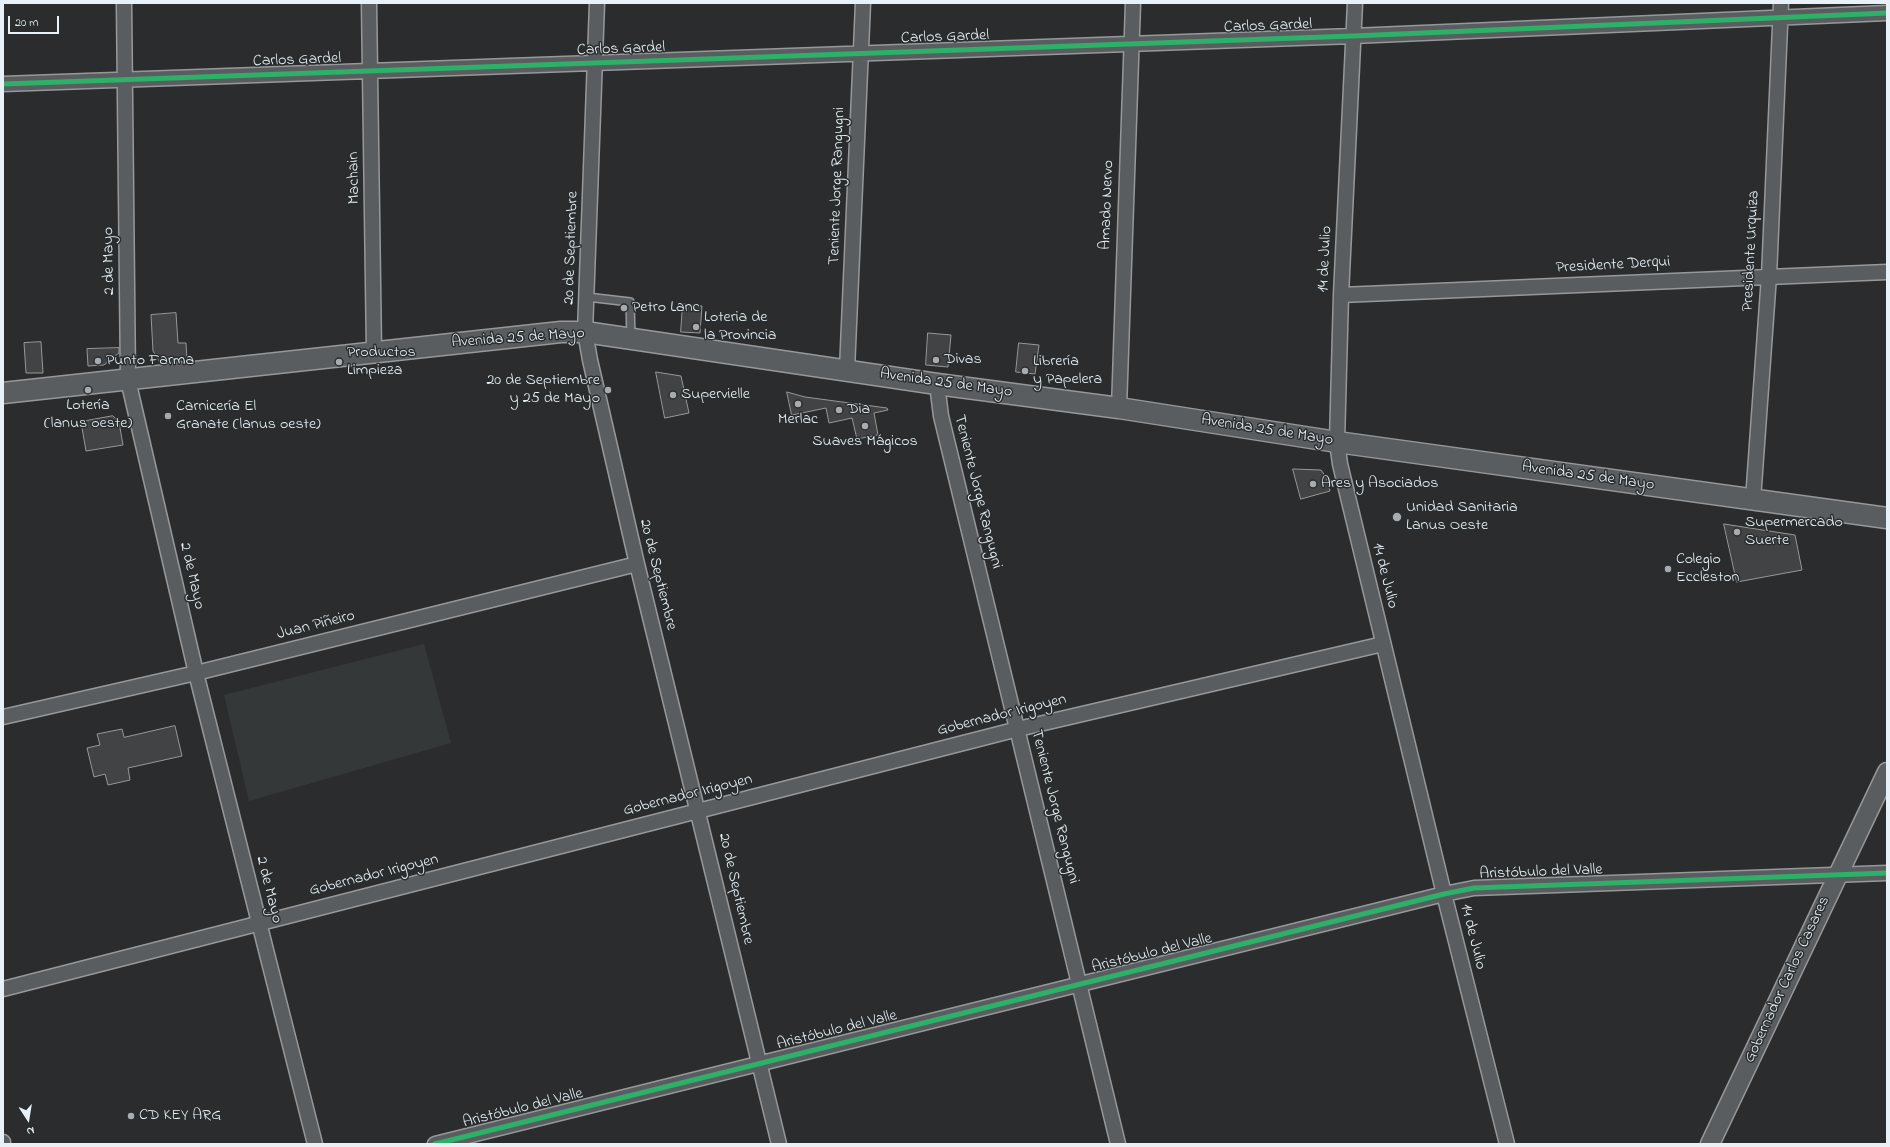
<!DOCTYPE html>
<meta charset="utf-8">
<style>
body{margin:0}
#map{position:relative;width:1890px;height:1147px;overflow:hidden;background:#2b2c2d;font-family:"Indie Flower",sans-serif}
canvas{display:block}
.frame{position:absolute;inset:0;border:4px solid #e8f1f8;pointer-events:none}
.north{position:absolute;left:8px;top:1099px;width:40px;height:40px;-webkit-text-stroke:3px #2a2d2e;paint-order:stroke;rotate:168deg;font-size:11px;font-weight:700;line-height:16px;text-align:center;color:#e8f1f8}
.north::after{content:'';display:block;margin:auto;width:14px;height:18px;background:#e8f1f8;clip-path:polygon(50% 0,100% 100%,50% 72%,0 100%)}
.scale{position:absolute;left:8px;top:16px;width:51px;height:18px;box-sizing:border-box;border:2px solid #e8f1f8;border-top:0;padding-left:5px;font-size:12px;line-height:14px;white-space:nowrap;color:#e8f1f8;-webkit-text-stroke:3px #2a2d2e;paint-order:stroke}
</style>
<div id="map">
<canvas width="1890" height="1147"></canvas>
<div class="frame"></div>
<div class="north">N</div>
<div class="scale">20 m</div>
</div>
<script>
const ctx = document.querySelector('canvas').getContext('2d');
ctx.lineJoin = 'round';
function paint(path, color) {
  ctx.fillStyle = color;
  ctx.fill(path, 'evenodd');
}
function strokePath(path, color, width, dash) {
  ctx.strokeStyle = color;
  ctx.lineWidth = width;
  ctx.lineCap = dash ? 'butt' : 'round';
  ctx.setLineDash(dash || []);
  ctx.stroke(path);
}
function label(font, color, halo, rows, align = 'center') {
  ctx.font = font + ' "Indie Flower",sans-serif';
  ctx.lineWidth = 3;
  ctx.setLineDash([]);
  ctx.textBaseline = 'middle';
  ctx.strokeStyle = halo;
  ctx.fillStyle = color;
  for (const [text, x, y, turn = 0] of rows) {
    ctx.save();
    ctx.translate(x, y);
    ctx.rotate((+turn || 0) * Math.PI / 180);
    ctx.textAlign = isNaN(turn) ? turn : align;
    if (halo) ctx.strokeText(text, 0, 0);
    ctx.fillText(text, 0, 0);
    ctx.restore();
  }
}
paint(new Path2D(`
 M 424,644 L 451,743 L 249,801 L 224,695 Z`), '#353839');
const building = new Path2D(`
 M 683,304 L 702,306 L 700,333 L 681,332 Z
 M 176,313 L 178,343 L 186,343 L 187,361 L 160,363 L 153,351 L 151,315 Z
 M 928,333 L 951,335 L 948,367 L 926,365 Z
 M 41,342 L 43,373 L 26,373 L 24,343 Z
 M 1019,343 L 1039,345 L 1035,374 L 1016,372 Z
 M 119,348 L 119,353 L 104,365 L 88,366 L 87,349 Z
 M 656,372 L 681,376 L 689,413 L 665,418 Z
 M 787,392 L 805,397 L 887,408 L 888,410 L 874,413 L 878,435 L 857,439 L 852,418 L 829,423 L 826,408 L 792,415 Z
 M 113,416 L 119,422 L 123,445 L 86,451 L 81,422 Z
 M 1293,469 L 1321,470 L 1326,477 L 1330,491 L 1301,499 Z
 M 1724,524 L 1795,535 L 1802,570 L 1737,582 Z
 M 175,726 L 182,756 L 128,768 L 130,780 L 108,785 L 105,774 L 94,777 L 87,748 L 100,745 L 97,734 L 122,729 L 124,737 Z`);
paint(building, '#424344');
strokePath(building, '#96989a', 1);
const service = new Path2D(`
 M 587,297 L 630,302 L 631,338`);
const minor = new Path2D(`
 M 124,3 L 128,380 L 196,673 L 315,1144
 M 369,3 L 374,352
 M 597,3 L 585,332 L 590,360 L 637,564 L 779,1144
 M 1355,3 L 1341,295 L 1337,442 L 1340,464 L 1444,894 L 1507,1144
 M 3,84 L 1353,36 L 1887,13
 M 1341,295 L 1887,272
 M 847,370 L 863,3
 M 937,384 L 941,416 L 1118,1144
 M 1119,408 L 1133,3
 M 1753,500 L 1769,276 L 1781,3
 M 3,717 L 196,673 L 637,564
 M 3,989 L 1018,729 L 1383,644
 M 3,1142 L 3,1144
 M 435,1144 L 1444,894 L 1474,888 L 1887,873`);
const tertiary = new Path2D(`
 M 1710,1144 L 1887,772`);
const secondary = new Path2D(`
 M 3,393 L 561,332 L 585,332 L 937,384 L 1119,408 L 1337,442 L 1887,518`);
strokePath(service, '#96989a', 10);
strokePath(minor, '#96989a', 17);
strokePath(tertiary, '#96989a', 21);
strokePath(secondary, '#96989a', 23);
strokePath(service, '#5a5d60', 7);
strokePath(minor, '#5a5d60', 14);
strokePath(tertiary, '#5a5d60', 18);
strokePath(secondary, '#5a5d60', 20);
strokePath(new Path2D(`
 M 3,84 L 1353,36 L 1887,13
 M 435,1144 L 1444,894 L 1474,888 L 1887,873`), '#2db169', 5);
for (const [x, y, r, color] of [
 [624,308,4,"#a6acb1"],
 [696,327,4,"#a6acb1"],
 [936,360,4,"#a6acb1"],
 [98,361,4,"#a6acb1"],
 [339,362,4,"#a6acb1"],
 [1025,371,4,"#a6acb1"],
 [88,390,4,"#a6acb1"],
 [608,390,4,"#a6acb1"],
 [673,395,4,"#a6acb1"],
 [798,404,4,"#a6acb1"],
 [839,410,4,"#a6acb1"],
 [168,416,4,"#a6acb1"],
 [865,426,4,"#a6acb1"],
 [1313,484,4,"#a6acb1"],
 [1397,517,5,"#a6acb1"],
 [1737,532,4,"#a6acb1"],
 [1668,569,4,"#a6acb1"],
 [131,1116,4,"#a6acb1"]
]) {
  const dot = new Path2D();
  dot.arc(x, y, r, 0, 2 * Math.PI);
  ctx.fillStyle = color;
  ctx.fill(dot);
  strokePath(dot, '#2a2d2e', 1.5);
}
label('16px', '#e8f1f8', '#2a2d2e', [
 ["Carlos Gardel",1268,27,-2],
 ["Carlos Gardel",945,38,-2],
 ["Carlos Gardel",621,50,-2],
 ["Carlos Gardel",297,61,-2],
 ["Machain",355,178,-91],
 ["Teniente Jorge Rangugni",838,186,-88],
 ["Amado Nervo",1108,205,-88],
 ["20 de Septiembre",572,248,-88],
 ["Presidente Urquiza",1752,251,-87],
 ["14 de Julio",1326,259,-87],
 ["2 de Mayo",110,261,-91],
 ["Presidente Derqui",1613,266,-3],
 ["Avenida 25 de Mayo",518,339,-4],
 ["Avenida 25 de Mayo",946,384,8],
 ["Avenida 25 de Mayo",1267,431,9],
 ["Avenida 25 de Mayo",1588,477,8],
 ["Teniente Jorge Rangugni",977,492,76],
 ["20 de Septiembre",657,575,76],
 ["2 de Mayo",191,576,77],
 ["14 de Julio",1384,576,76],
 ["Juan Piñeiro",316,626,-14],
 ["Gobernador Irigoyen",1002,716,-14],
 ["Gobernador Irigoyen",688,796,-14],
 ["Teniente Jorge Rangugni",1054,807,76],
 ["Aristóbulo del Valle",1541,873,-2],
 ["Gobernador Irigoyen",374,876,-14],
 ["20 de Septiembre",735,889,77],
 ["2 de Mayo",268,890,76],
 ["14 de Julio",1472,937,76],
 ["Aristóbulo del Valle",1152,954,-14],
 ["Gobernador Carlos Casares",1788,980,-65],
 ["Aristóbulo del Valle",837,1031,-14],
 ["Aristóbulo del Valle",523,1109,-14]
]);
label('16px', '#e8f1f8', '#2a2d2e', [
 ["Petro Lanc",632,308],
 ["Loteria de",704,318],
 ["la Provincia",704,336],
 ["Productos",347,353],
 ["Limpieza",347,371],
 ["Divas",944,360],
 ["Punto Farma",106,361],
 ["Librería",1033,362],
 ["y Papelera",1033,380],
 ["20 de Septiembre",600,381,"right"],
 ["y 25 de Mayo",600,399,"right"],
 ["Supervielle",681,395],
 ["Lotería",88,406,"center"],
 ["(lanus oeste)",88,424,"center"],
 ["Carnicería El",176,407],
 ["Granate (lanus oeste)",176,425],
 ["Dia",847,410],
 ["Merlac",798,420,"center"],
 ["Suaves Mágicos",865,442,"center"],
 ["Ares y Asociados",1321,484],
 ["Unidad Sanitaria",1406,508],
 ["Lanus Oeste",1406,526],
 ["Supermercado",1745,523],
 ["Suerte",1745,541],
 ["Colegio",1676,560],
 ["Eccleston",1676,578],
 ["CD KEY ARG",139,1116]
], 'left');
</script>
